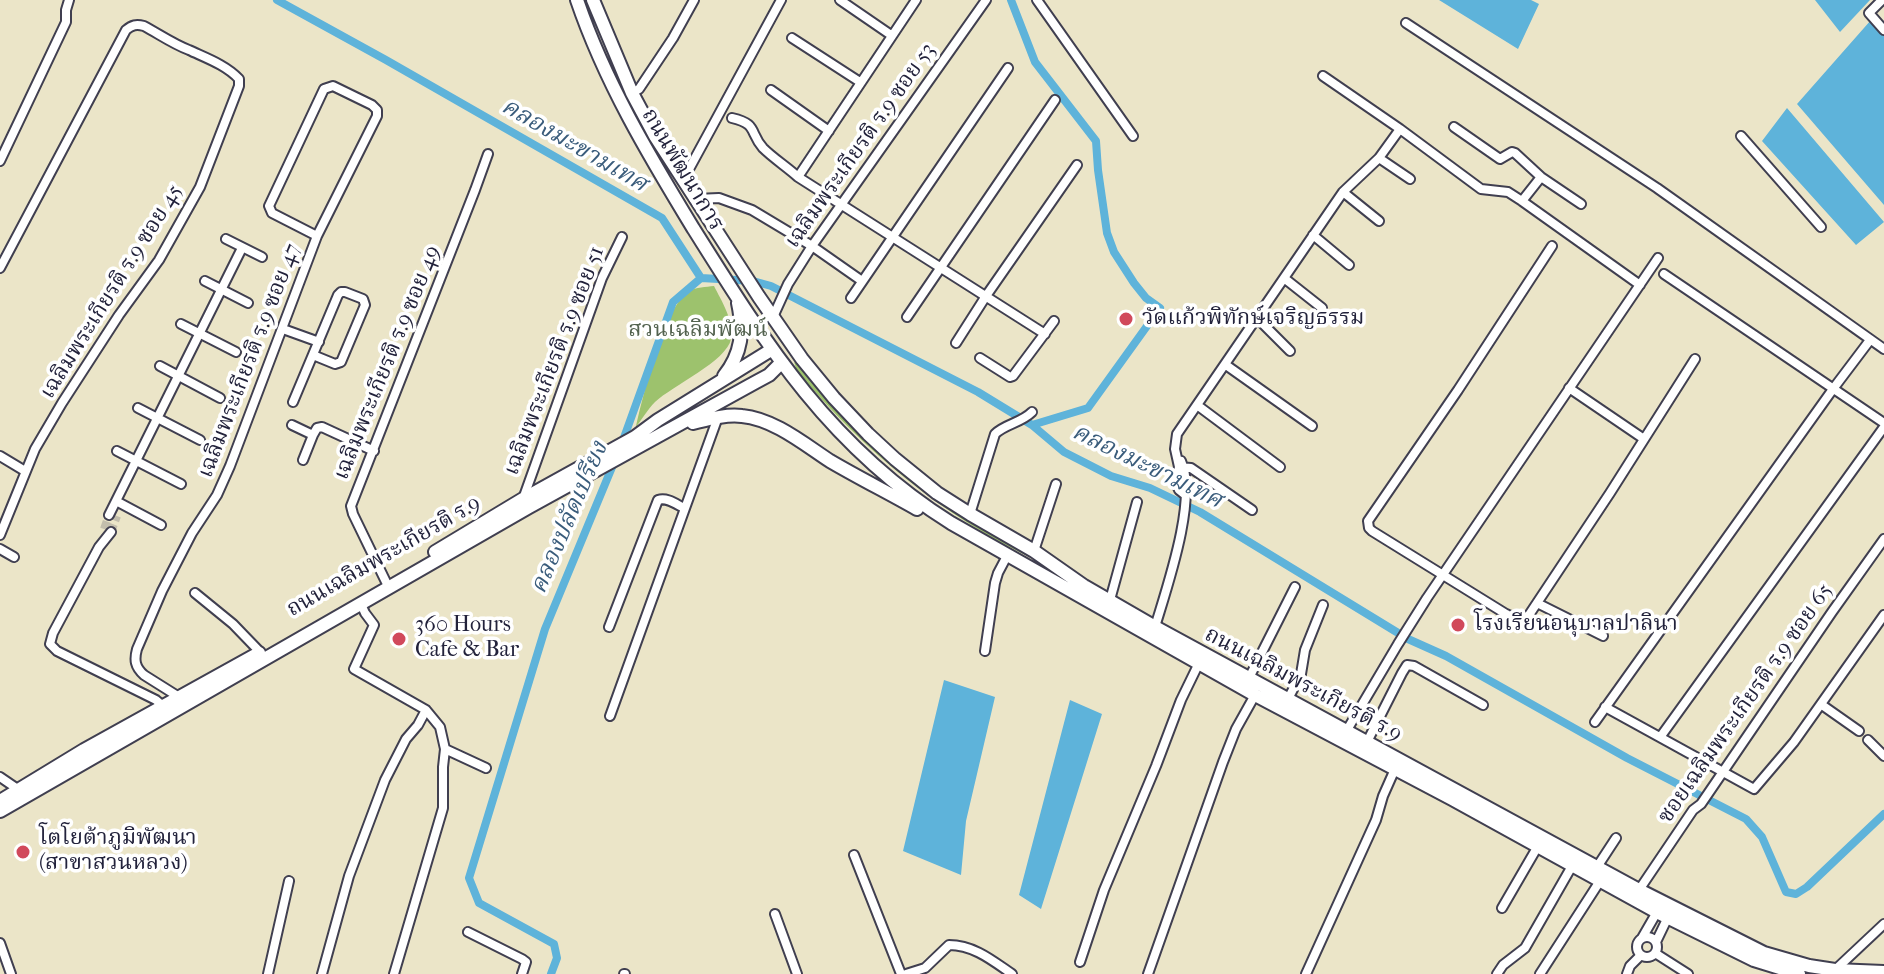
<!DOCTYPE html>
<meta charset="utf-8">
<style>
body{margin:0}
canvas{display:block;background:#ebe5c8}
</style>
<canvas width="1884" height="974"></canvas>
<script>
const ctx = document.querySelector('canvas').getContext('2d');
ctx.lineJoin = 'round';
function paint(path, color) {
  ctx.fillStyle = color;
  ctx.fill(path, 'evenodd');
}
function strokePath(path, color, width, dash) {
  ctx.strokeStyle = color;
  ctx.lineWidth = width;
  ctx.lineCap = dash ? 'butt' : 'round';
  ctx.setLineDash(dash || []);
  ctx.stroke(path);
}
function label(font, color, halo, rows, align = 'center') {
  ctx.font = font + ' "IM FELL French Canon","Noto Serif Thai",serif';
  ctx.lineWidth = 7;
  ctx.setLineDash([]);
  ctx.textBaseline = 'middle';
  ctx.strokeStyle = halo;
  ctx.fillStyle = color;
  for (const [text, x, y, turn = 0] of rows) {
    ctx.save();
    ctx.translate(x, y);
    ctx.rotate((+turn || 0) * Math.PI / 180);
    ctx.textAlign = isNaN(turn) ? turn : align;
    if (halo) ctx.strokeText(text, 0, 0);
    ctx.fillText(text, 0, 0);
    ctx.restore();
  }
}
paint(new Path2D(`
 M 714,286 C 721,300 735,322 731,339 C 727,361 672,386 655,402 C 648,409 642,419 636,427 C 642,399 665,305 689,291 C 696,287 706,287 714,286 Z
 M 794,362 L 799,365 L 852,425 L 998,534 L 1038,561 C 943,517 864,451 797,371 Z`), '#9dc26d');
paint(new Path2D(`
 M 1439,0 L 1531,0 L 1539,4 L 1518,49 Z
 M 1815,0 L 1870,0 L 1840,32 Z
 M 1871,20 L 1884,35 L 1884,205 L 1797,104 Z
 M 1787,108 L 1884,222 L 1856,245 L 1762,141 Z
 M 944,680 L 995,697 L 966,821 L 961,875 L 903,851 Z
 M 1070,700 L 1102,714 L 1041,909 L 1019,895 Z`), '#5eb3da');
strokePath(new Path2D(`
 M 277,0 L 386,60 L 662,218 L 701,278
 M 1011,0 L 1035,62 L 1096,141 L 1098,170 L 1107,233 L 1114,252 L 1134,283 L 1146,298 L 1160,308 L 1088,408 L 1032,425
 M 701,278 L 753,281 L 771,286 L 978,392 L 1032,425 L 1064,452 L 1111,476 L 1150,488 L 1200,512 L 1408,639 L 1446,656 L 1627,758 L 1746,819 L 1762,837 L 1786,892 L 1796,894 L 1807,887 L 1884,814
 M 622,443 L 673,302 L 701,278
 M 551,974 L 557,958 L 554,944 L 479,903 L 469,878 L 545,629 L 615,460`), '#5eb3da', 8);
strokePath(new Path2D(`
 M 104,529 L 109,515
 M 111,532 L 117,516`), '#c3beac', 8, [8, 4]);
const street = new Path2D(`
 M 840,0 L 891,35
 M 1037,0 L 1133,136
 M 1882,0 L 1869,13 L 1884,30
 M 1406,23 L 1657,188 L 1884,349
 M 792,38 L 860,82
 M 1323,76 L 1400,129 L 1481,189 L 1508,192 L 1522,201 L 1640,285
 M 771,90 L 829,131
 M 632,93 L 639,89 L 673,38 L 694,0
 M 732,118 C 758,124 749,132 763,148 C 773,158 787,167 798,177 L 1045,334
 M 1454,127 L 1500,159 L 1512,152 L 1515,153 L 1541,177 L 1581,204
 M 1741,136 L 1821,227
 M 1379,158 L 1410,179
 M 0,161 L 66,22 L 66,10 L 69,0
 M 681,176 L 688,171 L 781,0
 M 798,177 L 916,0
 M 1343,192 L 1379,221
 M 696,199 L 719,198 L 752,210 L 812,246 L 862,281
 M 1522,201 L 1541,177
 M 1313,235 L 1349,265
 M 226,239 L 262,257
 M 1552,246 L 1458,390 L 1368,521 L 1369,528 L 1372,531 L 1506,614 C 1515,618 1520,621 1529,615 L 1610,493 L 1695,359
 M 0,268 L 126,30 C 132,25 136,24 144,26 C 159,34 173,44 189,50 C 206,58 226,65 239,79 L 239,86 L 200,187 L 159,260 L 119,315 L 62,403 L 35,449 L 0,535
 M 1664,274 L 1884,423
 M 1284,278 L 1322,308
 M 205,281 L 248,303
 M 851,298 L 1008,68
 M 773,317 L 788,284 L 812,246 L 986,0
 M 907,317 L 1055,100
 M 1257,318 L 1290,351
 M 181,324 L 236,352
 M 283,329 L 319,342
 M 956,343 L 986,296 L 1077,165
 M 980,358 L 1010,377 L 1013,376 L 1054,321
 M 1226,365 L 1312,426
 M 160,366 L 220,398
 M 1569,388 L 1644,439
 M 293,402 L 338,295 L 341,292 L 345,292 L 363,299 L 365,305 L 341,362 L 335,364 L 313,355
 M 1197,405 L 1280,467
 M 138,408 L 200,440
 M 292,425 L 313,435 L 317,428 L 322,427 L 374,451
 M 117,451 L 181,484
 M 0,456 L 25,471
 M 303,460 L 313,435
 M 1179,467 L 1191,468 L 1252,510
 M 1184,494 L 1179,490 L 1176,483 L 1179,467 L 1175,449 L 1177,434 L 1343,192 L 1379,158 L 1400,129
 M 523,499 L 602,278 L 622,237
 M 116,501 L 161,525
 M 970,514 L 995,434 C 1005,424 1021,423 1032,412
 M 109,515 L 242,248
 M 111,532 L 99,547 L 53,633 L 50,644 L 57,651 L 156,700 L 163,706
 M 0,549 L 14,557
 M 1034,551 L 1056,484
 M 386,582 L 353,514 L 351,506 L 475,190 L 488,154
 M 195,593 L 233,624 L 260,652
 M 1110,600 L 1137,502
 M 1537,603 L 1603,636
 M 361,604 L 365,613 L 374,625 L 354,669 L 426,710 L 440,727 L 445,749 L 443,767 L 443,808 L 394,974
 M 609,627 L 658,500 C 667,497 676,504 684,508
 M 1155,627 C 1167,587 1198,498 1181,461
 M 985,651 L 995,583 L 998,573 L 1007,556
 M 1249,678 L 1295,587
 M 179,697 L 144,675 C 135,667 134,660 137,649 L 162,591 L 192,533 L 217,495 L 230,466 L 317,236 L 377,116 L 377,110 L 372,105 L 333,86 L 324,89 L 269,206 L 272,213 L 317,236
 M 1288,699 L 1301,674 L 1305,650 L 1323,605
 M 1822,705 L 1859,731
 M 1605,707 L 1754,789 L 1794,742 L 1884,615
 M 610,716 L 718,417
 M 1595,722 L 1833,389 L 1870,340
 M 1347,730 L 1398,644 L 1427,598 L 1658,258
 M 1661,736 L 1884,427
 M 1868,740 L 1884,756
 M 1367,742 L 1402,673 L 1407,665 L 1414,666 L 1483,705
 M 445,749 L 486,768
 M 0,777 L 19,790
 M 854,855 L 901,974
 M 1597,867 L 1616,838
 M 1639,890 L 1693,810 L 1701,804 L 1832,612 L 1884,539
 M 1502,908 L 1538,846
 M 775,914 L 797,974
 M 468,932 L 522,959 L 526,962 L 522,974
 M1637 947a10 10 0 1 1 20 0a10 10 0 1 1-20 0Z
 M 1642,938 L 1657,912
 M 1656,942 L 1668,917
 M 0,943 L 11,974
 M 1655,953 L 1688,974
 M 1080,962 L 1104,890 L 1156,766 L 1181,700 L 1199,663
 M 1835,970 L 1884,924
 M 268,974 L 289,881
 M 322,974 L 349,876 L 385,780 L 406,739 L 418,725 L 426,710
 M 624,974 L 625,974
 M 906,974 L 925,968 L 949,945 C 974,945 993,961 1012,974
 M 1148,974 L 1223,762 L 1236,729 L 1255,695
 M 1306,974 L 1376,820 L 1383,796 L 1395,769
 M 1497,974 L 1503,965 L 1525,948 L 1572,866
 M 1540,974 L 1600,881
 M 1627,974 L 1630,966 L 1641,955`);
const secondary = new Path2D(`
 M 577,0 C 605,82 648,154 693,228 C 767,346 830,447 951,523 L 1255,695 L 1452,799 L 1657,912 L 1754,960 L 1799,974
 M 593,0 L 632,93 L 655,136 L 759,297 L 802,359 L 834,398 L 868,434 L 895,459 L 937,493 L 970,514 L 1034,551 L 1084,586 L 1155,627 L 1639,890 L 1764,953 L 1809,966 L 1835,970 L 1884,972
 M 724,376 C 742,353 744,331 738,303
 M 693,423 C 709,419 726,414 742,416 C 774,419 804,444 830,461 C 859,478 889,493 917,509
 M 435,552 L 523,499 L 635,437 L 658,420 L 771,350
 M 0,801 L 84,750 L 259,653
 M 0,811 L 529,507 L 756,382 L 769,375 L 781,363`);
strokePath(street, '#403f50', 12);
strokePath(secondary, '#403f50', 16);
strokePath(street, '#fff', 8);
strokePath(secondary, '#fff', 12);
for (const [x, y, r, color] of [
 [1126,319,8,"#d1495b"],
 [1458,625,8,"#d1495b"],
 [399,639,8,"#d1495b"],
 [23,852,8,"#d1495b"]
]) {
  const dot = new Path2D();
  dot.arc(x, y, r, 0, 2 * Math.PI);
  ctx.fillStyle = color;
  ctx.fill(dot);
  strokePath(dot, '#fff', 3);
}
label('22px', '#22223b', '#fff', [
 ["เฉลิมพระเกียรติ ร.9 ซอย 53",861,146,-55],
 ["ถนนพัฒนาการ",682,170,59],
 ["เฉลิมพระเกียรติ ร.9 ซอย 45",112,292,-58],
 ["เฉลิมพระเกียรติ ร.9 ซอย 47",250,361,-69],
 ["เฉลิมพระเกียรติ ร.9 ซอย 51",555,361,-69],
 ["เฉลิมพระเกียรติ ร.9 ซอย 49",388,363,-68],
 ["ถนนเฉลิมพระเกียรติ ร.9",384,557,-30],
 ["ถนนเฉลิมพระเกียรติ ร.9",1303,685,28],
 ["ซอยเฉลิมพระเกียรติ ร.9 ซอย 65",1746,704,-55]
]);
label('22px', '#22223b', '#fff', [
 ["วัดแก้วพิทักษ์เจริญธรรม",1142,319],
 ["โรงเรียนอนุบาลปาลินา",1474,625],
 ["360 Hours",415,626],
 ["Cafe & Bar",415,651],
 ["โตโยต้าภูมิพัฒนา",39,839],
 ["(สาขาสวนหลวง)",39,864]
], 'left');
label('22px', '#53624f', '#fff', [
 ["สวนเฉลิมพัฒน์",698,331]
]);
label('italic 24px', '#3a5c7b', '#fff', [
 ["คลองมะขามเทศ",574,146,30],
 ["คลองมะขามเทศ",1147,467,26],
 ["คลองปลัดเปรียง",570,518,-67]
]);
</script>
